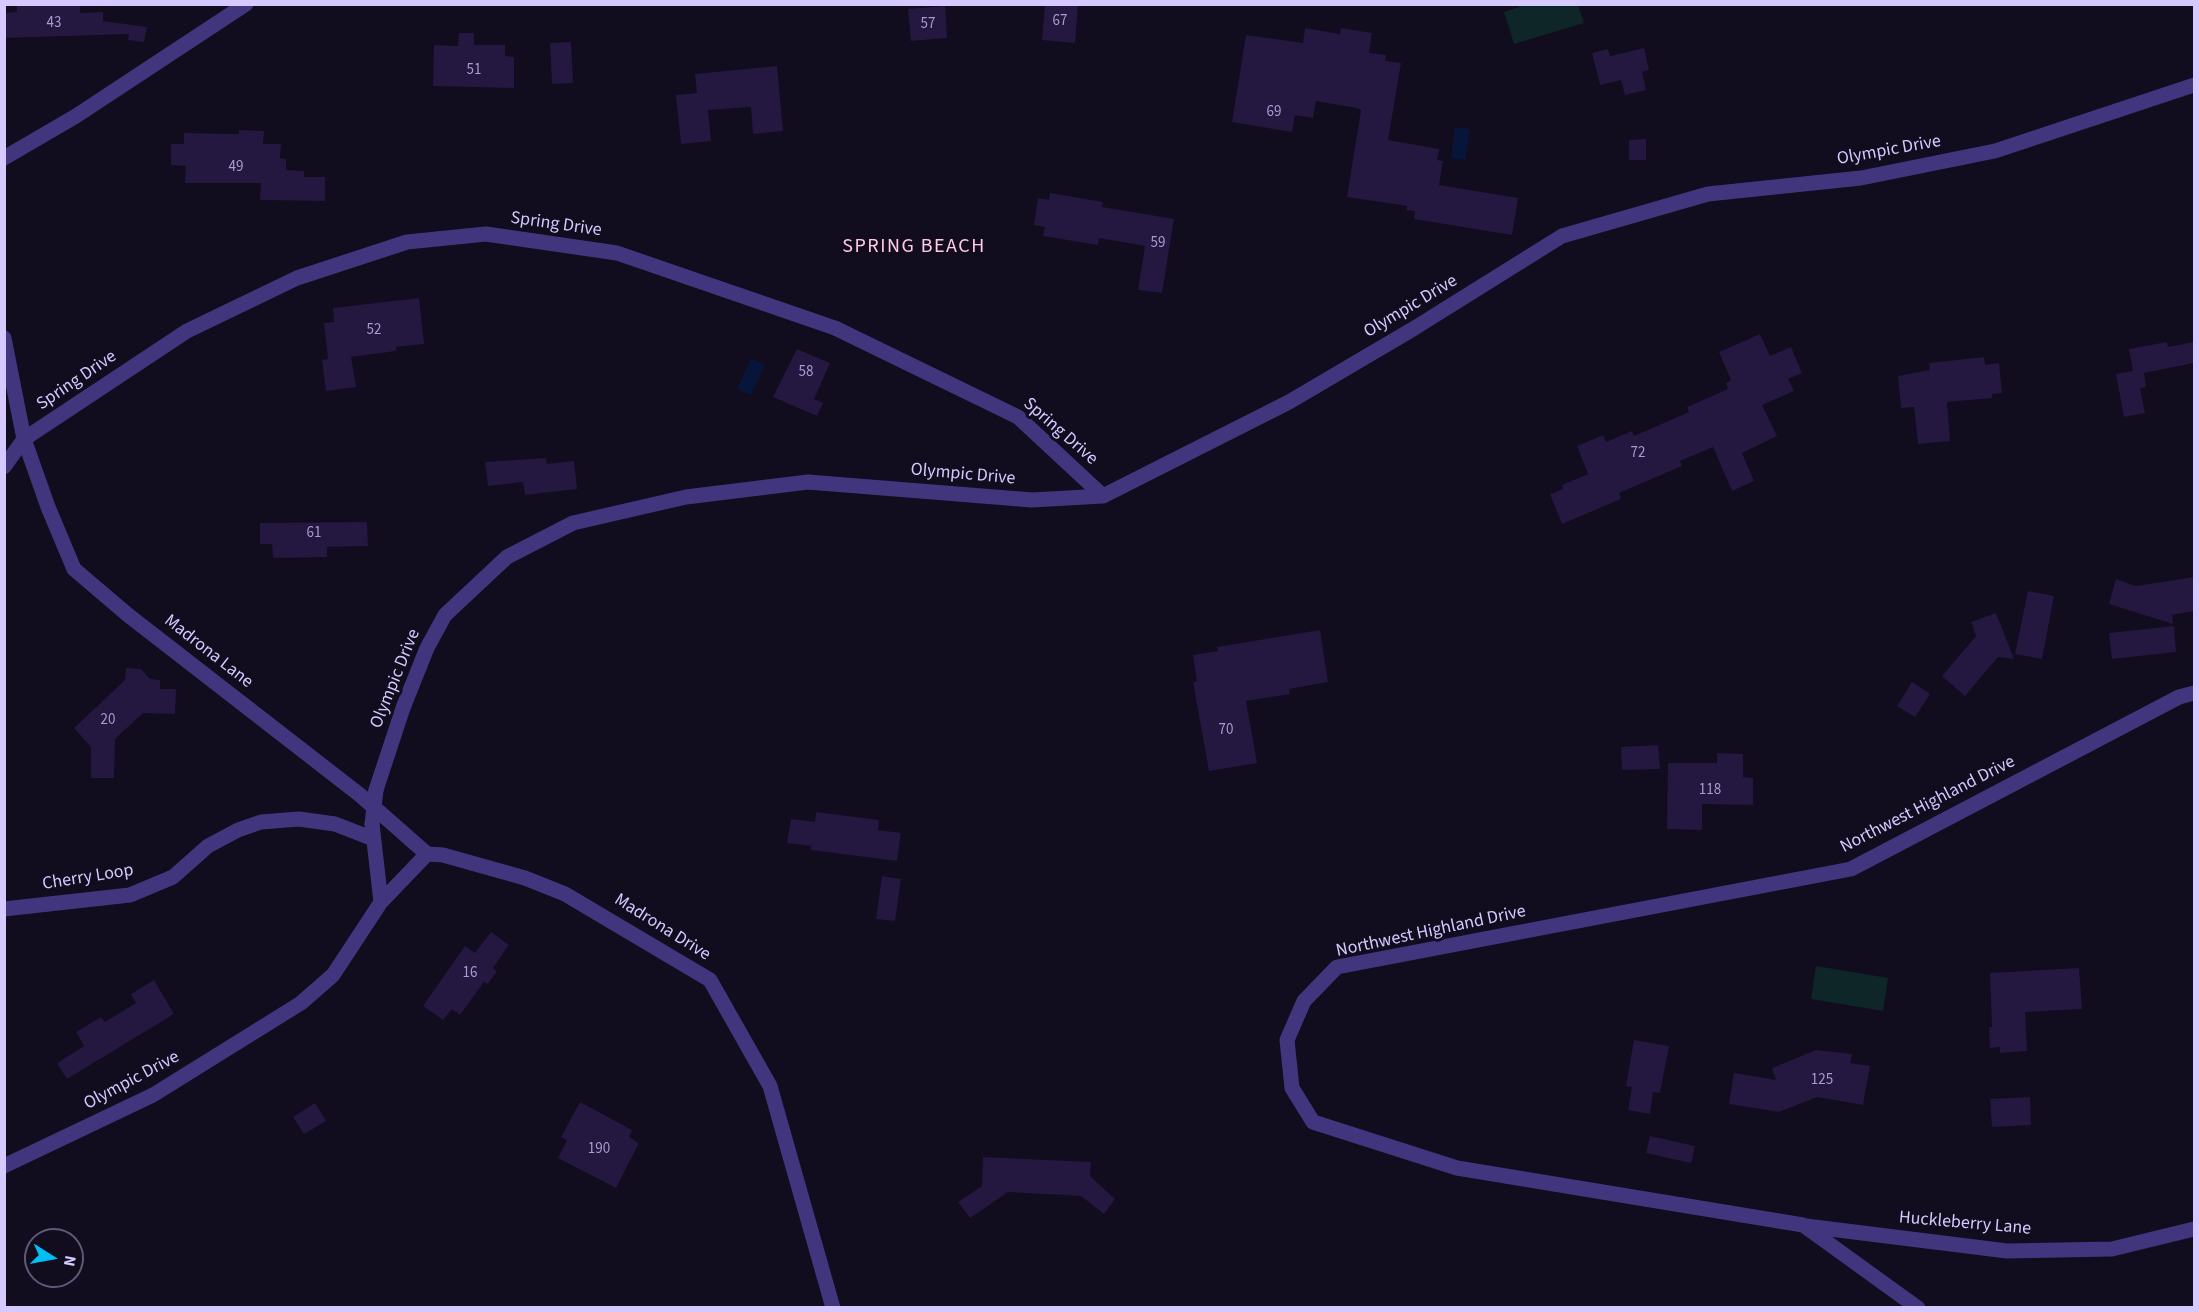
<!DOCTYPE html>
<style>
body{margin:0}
#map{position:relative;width:2199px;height:1312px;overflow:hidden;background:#110c1e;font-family:"Source Sans 3",sans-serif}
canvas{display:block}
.frame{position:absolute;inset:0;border:6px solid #d5c9ff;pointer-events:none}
.north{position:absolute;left:24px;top:1228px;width:60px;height:60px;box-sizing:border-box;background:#110c1e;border:2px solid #5f5878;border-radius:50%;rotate:101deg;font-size:16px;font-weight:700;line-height:24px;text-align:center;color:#d5c9ff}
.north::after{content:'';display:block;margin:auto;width:21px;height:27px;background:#00bff4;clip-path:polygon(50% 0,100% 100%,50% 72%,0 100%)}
</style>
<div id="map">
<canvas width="2199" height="1312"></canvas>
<div class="frame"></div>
<div class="north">N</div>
</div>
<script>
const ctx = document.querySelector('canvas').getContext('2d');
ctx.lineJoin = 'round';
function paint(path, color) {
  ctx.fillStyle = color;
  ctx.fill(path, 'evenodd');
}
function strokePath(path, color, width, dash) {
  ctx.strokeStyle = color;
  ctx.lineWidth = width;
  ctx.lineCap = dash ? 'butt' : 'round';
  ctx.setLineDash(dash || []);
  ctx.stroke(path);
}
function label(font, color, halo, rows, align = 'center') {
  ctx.font = font + ' "Source Sans 3",sans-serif';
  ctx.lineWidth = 6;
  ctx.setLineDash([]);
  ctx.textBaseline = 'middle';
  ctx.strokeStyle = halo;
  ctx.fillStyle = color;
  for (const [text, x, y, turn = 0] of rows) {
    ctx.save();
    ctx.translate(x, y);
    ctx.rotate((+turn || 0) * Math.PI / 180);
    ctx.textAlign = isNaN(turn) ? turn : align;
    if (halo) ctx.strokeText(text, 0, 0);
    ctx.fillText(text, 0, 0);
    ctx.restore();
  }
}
paint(new Path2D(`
 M 1528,4 L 1578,5 L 1584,23 L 1514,44 L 1504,12 Z
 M 1816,966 L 1888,978 L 1883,1011 L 1811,999 Z`), '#0f2628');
paint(new Path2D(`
 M 1455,127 L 1470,129 L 1465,160 L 1451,158 Z
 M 751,358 L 765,365 L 751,395 L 737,389 Z`), '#08153b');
paint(new Path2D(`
 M 17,4 L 80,4 L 80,13 L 103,12 L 103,21 L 147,27 L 144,42 L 128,40 L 129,34 L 4,38 L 4,13 L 17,12 Z
 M 1045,4 L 1078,4 L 1075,43 L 1042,40 Z
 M 945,6 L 947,38 L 911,41 L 908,9 Z
 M 1305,28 L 1340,34 L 1341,28 L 1372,33 L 1369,53 L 1386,55 L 1385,61 L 1401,63 L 1388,140 L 1439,149 L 1437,160 L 1443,161 L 1439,185 L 1518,198 L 1512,235 L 1414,219 L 1415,211 L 1406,210 L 1407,206 L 1347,197 L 1361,110 L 1356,108 L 1316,101 L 1313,118 L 1295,115 L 1292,132 L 1232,122 L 1246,35 L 1303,43 Z
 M 459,33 L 474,33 L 474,45 L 505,45 L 505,56 L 514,57 L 514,88 L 433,86 L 434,45 L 458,46 Z
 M 571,42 L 573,83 L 552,84 L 550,43 Z
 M 1644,48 L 1649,70 L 1642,72 L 1646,90 L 1625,95 L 1621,80 L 1600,85 L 1592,53 L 1608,49 L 1610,56 Z
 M 777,66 L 783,131 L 753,134 L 751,107 L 708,110 L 711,141 L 681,144 L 676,95 L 697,93 L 695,74 Z
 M 239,130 L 264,131 L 263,144 L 281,144 L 280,158 L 286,159 L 286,170 L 304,171 L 304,177 L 325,177 L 325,201 L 260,200 L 261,183 L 185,183 L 186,166 L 171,165 L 171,144 L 184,144 L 184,133 L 239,134 Z
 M 1646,139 L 1646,160 L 1629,160 L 1629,140 Z
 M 1050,193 L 1103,202 L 1102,207 L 1174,219 L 1162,293 L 1138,290 L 1145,246 L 1099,238 L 1098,245 L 1043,236 L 1045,227 L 1034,225 L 1038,198 L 1049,200 Z
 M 419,298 L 424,344 L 396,347 L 396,351 L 351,357 L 356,387 L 326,391 L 322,360 L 328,359 L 324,323 L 334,322 L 333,308 Z
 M 1760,334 L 1770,356 L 1791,347 L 1802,373 L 1788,379 L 1794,391 L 1762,405 L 1777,436 L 1742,453 L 1754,481 L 1732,491 L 1713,447 L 1680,461 L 1682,466 L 1619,493 L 1621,499 L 1562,524 L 1550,494 L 1563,489 L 1562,485 L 1588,474 L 1577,446 L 1603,435 L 1606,442 L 1632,431 L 1634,436 L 1689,412 L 1687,407 L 1728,389 L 1726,383 L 1731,380 L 1719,352 Z
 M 2167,342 L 2168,347 L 2194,342 L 2194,363 L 2144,373 L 2146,387 L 2140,388 L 2145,413 L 2124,417 L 2116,374 L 2133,371 L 2129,349 Z
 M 797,349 L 830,363 L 814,399 L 823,403 L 817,416 L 773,397 Z
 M 1984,357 L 1985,365 L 1999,363 L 2002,393 L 1992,394 L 1992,398 L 1947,402 L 1950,441 L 1918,444 L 1914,407 L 1901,408 L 1898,376 L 1930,370 L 1929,363 Z
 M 546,458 L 547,464 L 574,461 L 577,489 L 525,495 L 523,482 L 488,486 L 485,462 Z
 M 367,522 L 368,546 L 327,547 L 327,557 L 273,558 L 272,544 L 260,544 L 260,523 Z
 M 2194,577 L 2194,611 L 2172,615 L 2173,624 L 2109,604 L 2116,579 L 2136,586 Z
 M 2028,591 L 2054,596 L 2042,659 L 2015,654 Z
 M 1996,613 L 2014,659 L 1998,657 L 1965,696 L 1942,676 L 1976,636 L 1971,622 Z
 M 2174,626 L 2176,652 L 2112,659 L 2109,633 Z
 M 1320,630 L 1328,682 L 1289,689 L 1290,694 L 1246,701 L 1257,763 L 1209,771 L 1193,682 L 1197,681 L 1193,655 L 1218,651 L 1217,647 Z
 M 126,668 L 141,669 L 150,679 L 160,680 L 160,689 L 176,689 L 175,714 L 143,713 L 115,739 L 114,778 L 91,778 L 91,747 L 74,728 L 125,680 Z
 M 1912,682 L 1930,694 L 1915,717 L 1897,706 Z
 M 1658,745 L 1660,769 L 1622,770 L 1621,747 Z
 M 1717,753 L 1743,754 L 1743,777 L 1753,778 L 1753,805 L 1702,804 L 1702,830 L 1667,829 L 1668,763 L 1717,763 Z
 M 816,812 L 879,820 L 878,830 L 901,833 L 897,861 L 811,850 L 811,846 L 787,843 L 791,819 L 815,822 Z
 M 882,876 L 901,879 L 895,921 L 876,919 Z
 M 491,932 L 509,945 L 493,968 L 497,971 L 488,984 L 484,982 L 460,1015 L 452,1009 L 443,1020 L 423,1006 L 465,946 L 475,953 Z
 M 2079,968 L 2082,1009 L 2025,1012 L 2027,1051 L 2000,1053 L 2000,1047 L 1990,1048 L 1989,1027 L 1992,1027 L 1990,973 Z
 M 154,980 L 174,1014 L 67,1079 L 57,1063 L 84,1046 L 76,1032 L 101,1017 L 105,1022 L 136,1003 L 131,994 Z
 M 1634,1040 L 1669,1046 L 1660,1093 L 1653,1092 L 1650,1114 L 1628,1110 L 1632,1087 L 1626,1086 Z
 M 1816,1050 L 1852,1054 L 1850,1063 L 1870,1066 L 1863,1105 L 1817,1097 L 1779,1112 L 1729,1104 L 1734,1073 L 1776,1080 L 1772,1068 Z
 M 2030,1097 L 2031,1125 L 1992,1127 L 1990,1099 Z
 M 580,1102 L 632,1130 L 629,1137 L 639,1143 L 616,1188 L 558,1158 L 567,1140 L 561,1137 Z
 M 315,1103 L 326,1121 L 304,1134 L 293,1117 Z
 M 1650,1136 L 1695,1146 L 1691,1163 L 1646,1153 Z
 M 983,1157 L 1091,1162 L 1090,1176 L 1115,1199 L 1104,1214 L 1081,1196 L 1008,1192 L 970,1218 L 958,1202 L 982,1186 Z`), '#241740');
strokePath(new Path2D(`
 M 4,158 L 76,116 L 246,4
 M 4,338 L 24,439 L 48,507 L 74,569 L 128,615 L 360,795 L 427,854
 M 4,467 L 24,439 L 187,331 L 297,278 L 407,242 L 486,234 L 617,253 L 835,328 L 1018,417 L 1103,496
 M 376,790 L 403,708 L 427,648 L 445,615 L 507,557 L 573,523 L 686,497 L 808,482 L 1032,500 L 1103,496 L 1289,402 L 1413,329 L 1562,236 L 1708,194 L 1861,178 L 1995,151 L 2194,85
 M 381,902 L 427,854 L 443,855 L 525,878 L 565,894 L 710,980 L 770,1086 L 833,1308
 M 4,909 L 130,895 L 173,877 L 208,846 L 238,830 L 261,822 L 299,819 L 335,824 L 371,838
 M 4,1166 L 153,1095 L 301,1003 L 333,975 L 381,902 L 372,824
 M 1806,1226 L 2007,1251 L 2112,1249 L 2194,1229
 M 1918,1308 L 1803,1225 L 1457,1168 L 1313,1122 L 1292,1088 L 1287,1040 L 1304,1001 L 1337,967 L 1851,869 L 2179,697 L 2194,693`), '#41367e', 15);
strokePath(new Path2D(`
 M 372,824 L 376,790`), '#41367e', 15);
label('15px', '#a99ccf', null, [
 ["67",1060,22],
 ["43",54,24],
 ["57",928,25],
 ["51",474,71],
 ["69",1274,113],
 ["49",236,168],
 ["59",1158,244],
 ["52",374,331],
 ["58",806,373],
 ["72",1638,454],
 ["61",314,534],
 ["20",108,721],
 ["70",1226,731],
 ["118",1710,791],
 ["16",470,974],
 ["125",1822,1081],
 ["190",599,1150]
]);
label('18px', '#d5c9ff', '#110c1e', [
 ["Olympic Drive",1889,151,-10],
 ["Spring Drive",556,225,8],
 ["Olympic Drive",1411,307,-31],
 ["Spring Drive",77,381,-34],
 ["Spring Drive",1060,432,41],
 ["Olympic Drive",963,475,5],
 ["Madrona Lane",208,652,38],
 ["Olympic Drive",396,679,-68],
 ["Northwest Highland Drive",1928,805,-27],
 ["Cherry Loop",88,878,-9],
 ["Madrona Drive",662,928,32],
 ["Northwest Highland Drive",1431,932,-12],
 ["Olympic Drive",132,1081,-28],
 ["Huckleberry Lane",1965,1224,5]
]);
ctx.letterSpacing = '1.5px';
label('20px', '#ffcbe6', '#110c1e', [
 ["SPRING BEACH",914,248]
]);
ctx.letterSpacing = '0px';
</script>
